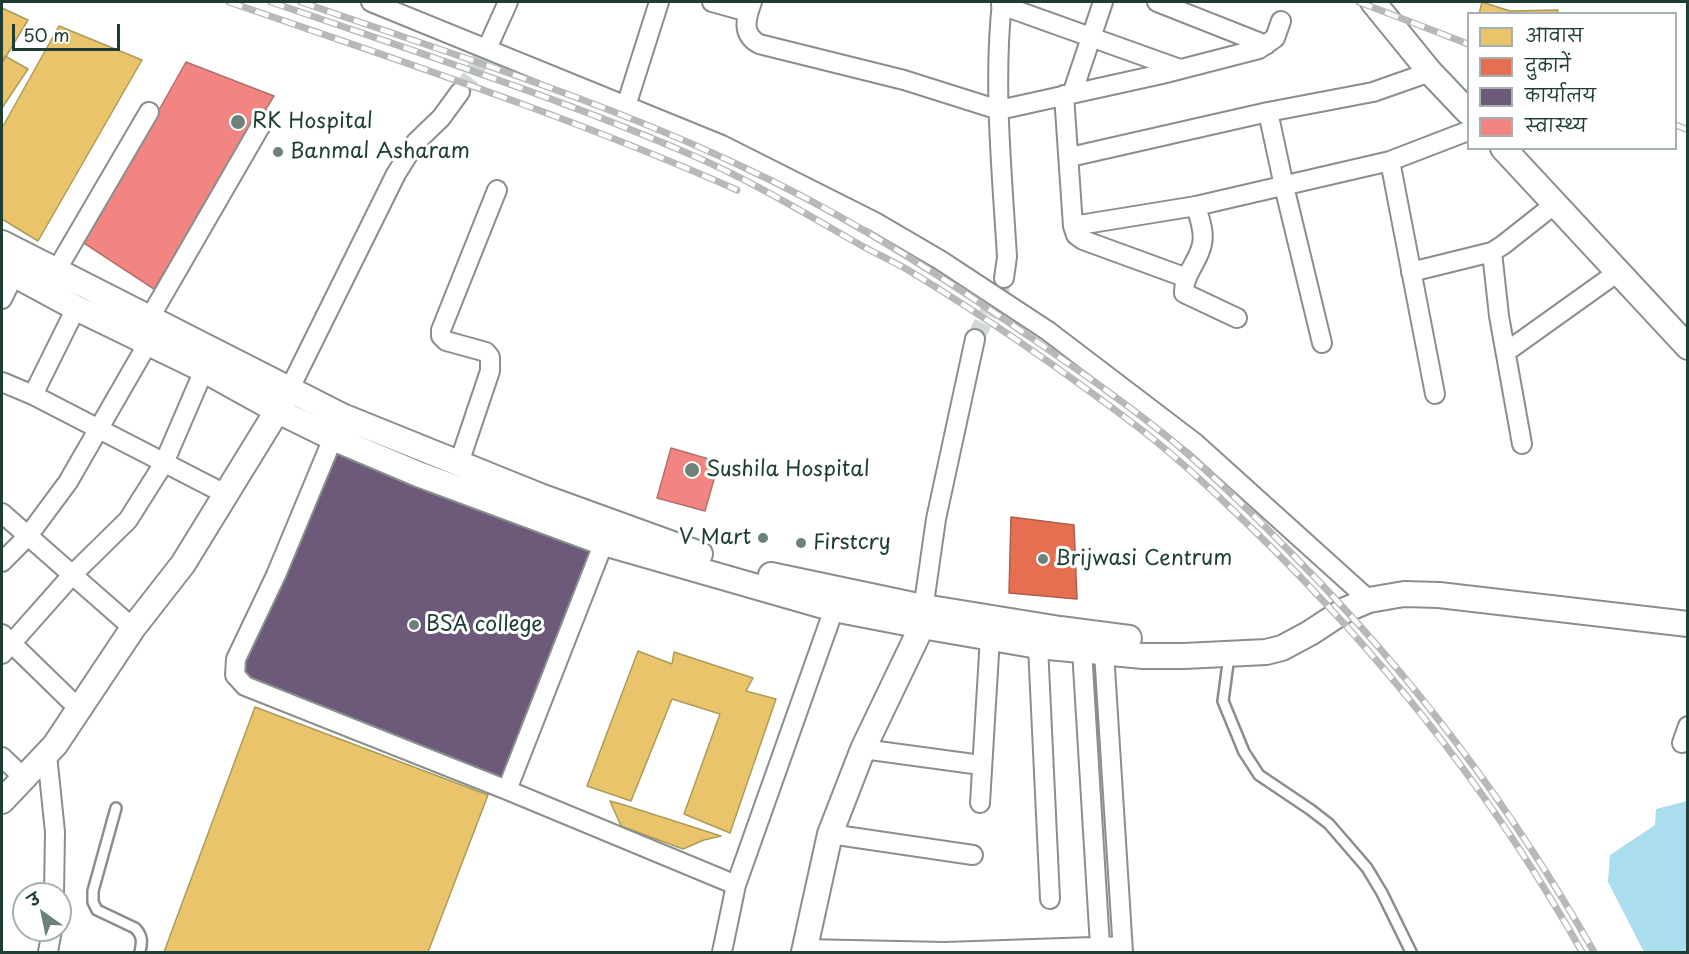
<!DOCTYPE html>
<meta charset="utf-8">
<style>
body{margin:0}
#map{position:relative;width:1689px;height:954px;overflow:hidden;background:#fff;font-family:"Playpen Sans","Playpen Sans Deva",sans-serif}
canvas{display:block}
.frame{position:absolute;inset:0;border:3px solid #1f3d34;pointer-events:none}
.legend{position:absolute;left:1467px;top:12px;width:210px;height:138px;box-sizing:border-box;background:#fff;border:2px solid #a5b1ae;margin:0;padding:8px 10px;list-style:none;font-size:18px;color:#1f3d34}
.legend li{display:flex;align-items:center;gap:12px;height:30px}
.legend b{width:30px;border:2px solid #a5b1ae}
.north{position:absolute;left:12px;top:882px;width:60px;height:60px;box-sizing:border-box;background:#fff;border:2px solid #a5b1ae;border-radius:50%;rotate:327deg;font-size:16px;font-weight:700;line-height:24px;text-align:center;color:#1f3d34}
.north::after{content:'';display:block;margin:auto;width:21px;height:27px;background:#6d817b;clip-path:polygon(50% 0,100% 100%,50% 72%,0 100%)}
.scale{position:absolute;left:12px;top:24px;width:108px;height:27px;box-sizing:border-box;border:3px solid #1f3d34;border-top:0;padding-left:8px;font-size:18px;line-height:21px;white-space:nowrap;color:#1f3d34;-webkit-text-stroke:4px #fff;paint-order:stroke}
</style>
<div id="map">
<canvas width="1689" height="954"></canvas>
<div class="frame"></div>
<ul class="legend">
<li><b style="height:16px;background:#e9c46a"></b>आवास</li>
<li><b style="height:16px;background:#e76f51"></b>दुकानें</li>
<li><b style="height:16px;background:#6d597a"></b>कार्यालय</li>
<li><b style="height:16px;background:#f28482"></b>स्वास्थ्य</li>
</ul>
<div class="north">उ</div>
<div class="scale">50 m</div>
</div>
<script>
const ctx = document.querySelector('canvas').getContext('2d');
ctx.lineJoin = 'round';
function paint(path, color) {
  ctx.fillStyle = color;
  ctx.fill(path, 'evenodd');
}
function strokePath(path, color, width, dash) {
  ctx.strokeStyle = color;
  ctx.lineWidth = width;
  ctx.lineCap = dash ? 'butt' : 'round';
  ctx.setLineDash(dash || []);
  ctx.stroke(path);
}
function label(font, color, halo, rows, align = 'center') {
  ctx.font = font + ' "Playpen Sans",sans-serif';
  ctx.lineWidth = 6;
  ctx.setLineDash([]);
  ctx.textBaseline = 'middle';
  ctx.strokeStyle = halo;
  ctx.fillStyle = color;
  for (const [text, x, y, turn = 0] of rows) {
    ctx.save();
    ctx.translate(x, y);
    ctx.rotate((+turn || 0) * Math.PI / 180);
    ctx.textAlign = isNaN(turn) ? turn : align;
    if (halo) ctx.strokeText(text, 0, 0);
    ctx.fillText(text, 0, 0);
    ctx.restore();
  }
}
paint(new Path2D(`
 M 1687,801 L 1687,952 L 1644,952 L 1608,882 L 1610,855 L 1655,825 L 1656,809 Z`), '#ade');
const homes = new Path2D(`
 M 1482,2 L 1510,11 L 1558,10 L 1558,14 L 1479,14 Z
 M 2,8 L 28,20 L 2,63 Z
 M 59,26 L 142,60 L 38,241 L 2,219 L 2,128 Z
 M 5,56 L 28,69 L 2,108 L 2,63 Z
 M 638,651 L 672,664 L 674,652 L 753,678 L 746,691 L 776,699 L 730,833 L 684,814 L 720,714 L 672,699 L 631,801 L 587,786 Z
 M 255,707 L 488,795 L 428,952 L 164,952 Z
 M 610,801 L 621,804 L 721,836 L 704,840 L 683,849 L 621,826 Z`);
paint(homes, '#e9c46a');
strokePath(homes, '#ac9c5a', 1.5);
const shops = new Path2D(`
 M 1011,517 L 1074,525 L 1077,599 L 1009,593 Z`);
paint(shops, '#e76f51');
strokePath(shops, '#ab6048', 1.5);
const offices = new Path2D(`
 M 333,438 L 604,543 L 507,790 L 235,675 Z`);
paint(offices, '#6d597a');
strokePath(offices, '#565165', 1.5);
const health = new Path2D(`
 M 186,62 L 274,96 L 154,289 L 84,243 Z
 M 671,448 L 719,462 L 705,511 L 657,498 Z`);
paint(health, '#f28482');
strokePath(health, '#b36f6b', 1.5);
strokePath(new Path2D(`
 M 460,92 L 472,76 L 490,42
 M 975,339 L 1002,285`), '#d2d8d6', 18, [18, 9]);
const lane = new Path2D(`
 M 1229,656 L 1223,701 L 1244,752 L 1259,775 L 1311,810 L 1329,824 L 1367,868 L 1382,893 L 1411,952
 M 116,808 L 93,891 L 93,902 L 97,910 L 135,928 C 143,936 142,942 140,952`);
const street = new Path2D(`
 M 371,2 L 722,145 L 875,222 L 940,260 L 1048,331 L 1195,443 L 1369,600
 M 712,2 L 748,12
 M 752,2 C 746,18 741,34 759,44 L 904,80 L 999,110 L 1162,74 L 1259,49 L 1275,38 L 1281,21
 M 1002,2 C 993,86 1002,172 1007,257 L 1004,278
 M 1157,2 L 1266,45
 M 1001,5 L 1180,69
 M 490,42 L 508,2
 M 1072,94 L 1103,2
 M 1064,95 L 1073,226 L 1076,235 L 1083,240 L 1187,278
 M 626,106 L 659,2
 M 1268,112 L 1284,186 L 1322,343
 M 1070,157 L 1268,112 L 1373,92 L 1430,72
 M 1390,161 L 1435,394
 M 1196,206 C 1199,218 1205,231 1202,244 C 1199,261 1183,275 1184,293 L 1237,318
 M 1073,226 L 1196,206 L 1390,161 L 1468,131
 M 1492,252 L 1499,316 L 1522,444
 M 56,271 L 149,112
 M 1411,272 L 1492,252 L 1503,245 L 1555,204
 M 2,299 L 14,275
 M 149,319 L 264,120
 M 1506,352 L 1618,272
 M 2,382 L 33,395 L 227,495
 M 289,390 L 396,174 L 416,142 L 441,118 L 460,92
 M 33,395 L 76,308
 M 333,438 L 276,575 L 236,659 L 235,675 L 245,686 L 507,790 L 736,885
 M 459,463 L 490,371 L 490,357 L 486,352 L 446,341 L 441,336 L 441,330 L 497,190
 M 2,513 L 133,628
 M 2,562 L 28,536 L 68,482 L 148,343
 M 922,617 L 936,519 L 975,339
 M 2,634 L 78,708
 M 1105,640 L 1104,652 L 1123,952
 M 1038,646 L 1050,899
 M 1082,650 L 1100,946
 M 2,654 L 73,574 L 128,520 L 164,463 L 204,370
 M 1682,743 L 1688,726
 M 863,749 L 981,765
 M 47,755 L 55,832 L 54,894
 M 2,757 L 24,778
 M 507,790 L 608,532
 M 980,803 L 990,637
 M 830,834 L 973,855
 M 804,949 L 945,952 L 1122,946
 M 48,952 L 52,930
 M 722,952 L 736,885 L 834,609`);
const secondary = new Path2D(`
 M 1373,2 L 1430,72 L 1468,112
 M 1503,148 L 1688,347
 M 2,243 L 342,416 L 540,496 L 700,554
 M 2,268 L 76,308 L 204,370 L 278,411 L 333,438 L 418,474 L 604,543 L 834,609 L 922,626 L 1038,646 L 1143,656 L 1184,656 L 1266,652 L 1282,648 L 1310,633 L 1345,610 L 1369,600 L 1404,594 L 1439,595 L 1688,624
 M 771,575 L 918,606 L 1060,629 L 1129,638
 M 2,801 L 55,745 L 133,628 L 183,564 L 285,398
 M 804,952 L 830,834 L 863,749 L 922,626`);
strokePath(lane, '#898f8d', 14);
strokePath(street, '#898f8d', 22);
strokePath(secondary, '#898f8d', 28);
strokePath(lane, '#fff', 9);
strokePath(street, '#fff', 18);
strokePath(secondary, '#fff', 24);
const rail = new Path2D(`
 M 229,2 C 400,61 572,117 737,190
 M 271,2 C 410,50 552,95 687,153 C 749,179 806,214 864,247 C 879,255 894,262 908,270 C 989,319 1068,374 1143,431 C 1189,467 1231,508 1273,549 C 1393,669 1499,804 1582,952
 M 301,2 C 449,53 601,100 743,167 C 838,211 928,267 1014,326 C 1069,364 1124,401 1175,443 C 1217,479 1257,518 1295,557 C 1413,676 1511,806 1594,952
 M 1359,2 L 1468,44
 M 1676,125 L 1688,130`);
strokePath(rail, '#b6b9b8', 7);
strokePath(rail, '#fff', 4.5, [14]);
for (const [x, y, r, color] of [
 [238,122,8,"#6d817b"],
 [278,152,6,"#6d817b"],
 [692,470,8,"#6d817b"],
 [763,538,6,"#6d817b"],
 [801,543,6,"#6d817b"],
 [1043,559,6,"#6d817b"],
 [414,625,6,"#6d817b"]
]) {
  const dot = new Path2D();
  dot.arc(x, y, r, 0, 2 * Math.PI);
  ctx.fillStyle = color;
  ctx.fill(dot);
  strokePath(dot, '#fff', 2);
}
label('21px', '#1f3d34', '#fff', [
 ["RK Hospital",252,122],
 ["Banmal Asharam",290,152],
 ["Sushila Hospital",706,470],
 ["V Mart",751,538,"right"],
 ["Firstcry",813,543],
 ["Brijwasi Centrum",1055,559],
 ["BSA college",426,625]
], 'left');
</script>
